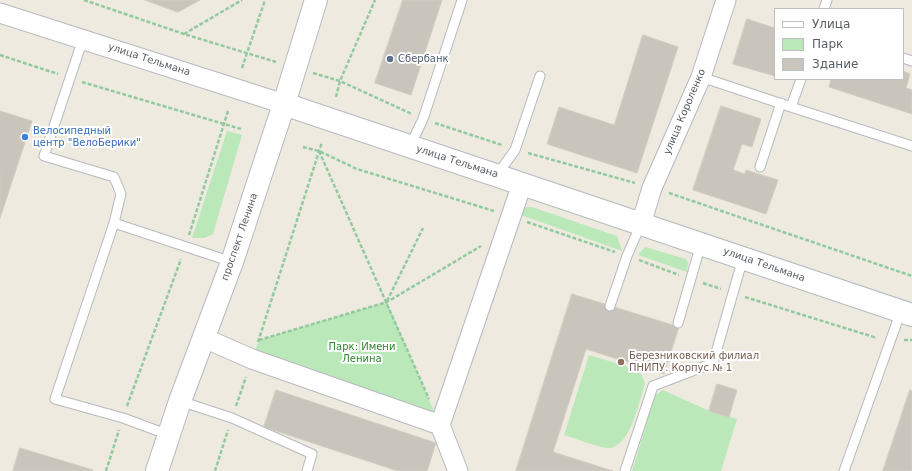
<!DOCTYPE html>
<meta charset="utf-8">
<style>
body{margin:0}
#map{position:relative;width:912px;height:471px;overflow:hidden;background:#eeeae0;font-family:"DejaVu Sans",sans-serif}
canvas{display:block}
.legend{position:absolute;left:774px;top:8px;width:130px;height:72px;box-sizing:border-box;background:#fff;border:1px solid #bdbfc1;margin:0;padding:5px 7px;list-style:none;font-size:12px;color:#595e63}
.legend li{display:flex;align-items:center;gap:8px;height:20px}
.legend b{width:20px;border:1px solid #bdbfc1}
</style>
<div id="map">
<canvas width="912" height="471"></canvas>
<ul class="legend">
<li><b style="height:5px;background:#fff"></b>Улица</li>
<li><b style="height:11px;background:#bbe8b9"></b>Парк</li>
<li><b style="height:11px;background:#c9c5bd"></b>Здание</li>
</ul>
</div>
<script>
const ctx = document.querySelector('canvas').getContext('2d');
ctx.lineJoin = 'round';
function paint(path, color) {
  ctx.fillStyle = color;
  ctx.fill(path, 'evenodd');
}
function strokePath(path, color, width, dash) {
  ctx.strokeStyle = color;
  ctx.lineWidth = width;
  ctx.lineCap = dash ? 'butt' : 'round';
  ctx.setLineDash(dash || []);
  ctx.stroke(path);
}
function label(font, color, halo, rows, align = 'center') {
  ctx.font = font + ' "DejaVu Sans",sans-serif';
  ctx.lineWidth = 4;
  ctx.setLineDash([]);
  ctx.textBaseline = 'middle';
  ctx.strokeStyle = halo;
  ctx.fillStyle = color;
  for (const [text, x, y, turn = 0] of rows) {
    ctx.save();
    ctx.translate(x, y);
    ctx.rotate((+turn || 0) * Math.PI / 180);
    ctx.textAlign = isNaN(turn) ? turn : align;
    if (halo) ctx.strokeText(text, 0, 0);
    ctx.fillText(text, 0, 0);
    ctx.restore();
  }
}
paint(new Path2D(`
 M 227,131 L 242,135 L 213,234 L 204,238 L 192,238 Z
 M 526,207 L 532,207 L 617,236 L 622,251 L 518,214 Z
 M 645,247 L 686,259 L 688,263 L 687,272 L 638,255 Z
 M 387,302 L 440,425 L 252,359 L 259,340 Z
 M 589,355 L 639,370 L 645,383 C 640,399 630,448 609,448 C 600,448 574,438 564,435 Z
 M 663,390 L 705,409 L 737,419 L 721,471 L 632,471 L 655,395 Z`), '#bbe8b9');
const building = new Path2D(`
 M 145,0 L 200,0 L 178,12 Z
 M 403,0 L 442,0 L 411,95 L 375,83 Z
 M 747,19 L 775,28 L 775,76 L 733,64 Z
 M 643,35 L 678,47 L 637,173 L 547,144 L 559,107 L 614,125 Z
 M 903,71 L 910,74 L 906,88 L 912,90 L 912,114 L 829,87 L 831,80 L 830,79 L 903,79 Z
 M 721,106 L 761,119 L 752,147 L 742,144 L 733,170 L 745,174 L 746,170 L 778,180 L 766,214 L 693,190 Z
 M 0,111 L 32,121 L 0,218 Z
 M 572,294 L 679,327 L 664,374 L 586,349 L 553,452 L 613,471 L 516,471 Z
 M 717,384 L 737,390 L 729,417 L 709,411 Z
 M 276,390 L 436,443 L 427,471 L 398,471 L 264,427 Z
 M 910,390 L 912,391 L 912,471 L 883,471 Z
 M 20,448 L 93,470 L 93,471 L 13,471 Z`);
paint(building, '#c9c5bd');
strokePath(building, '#d3ccbe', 1);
const service = new Path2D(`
 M 824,9 L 827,0
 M 83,39 L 44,156 L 114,177 L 121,194 L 114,223 L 55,399 L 123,418 L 169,435
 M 903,58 L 912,61
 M 701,77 L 791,107 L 801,79
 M 791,107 L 912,146
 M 410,146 L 423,119 L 462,0
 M 760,167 L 781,103
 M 497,175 L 515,150 L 540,76
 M 114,223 L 232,262
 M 610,306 L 627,256 L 641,224
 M 678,323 L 701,244
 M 180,401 L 232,418 L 312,454 L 307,471
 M 625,471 L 653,386 L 713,363 L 743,258
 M 844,471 L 901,311`);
const minor = new Path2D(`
 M 0,13 L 284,104
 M 641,224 L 652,188 L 701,77 L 726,0
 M 204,338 L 252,359 L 440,425
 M 440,425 L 522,184
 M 440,425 L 458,471`);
const tertiary = new Path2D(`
 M 157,471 L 180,401 L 232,262 L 284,104`);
const secondary = new Path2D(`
 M 316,0 L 284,104 L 912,315`);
strokePath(service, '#b6b9bf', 11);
strokePath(minor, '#b6b9bf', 21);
strokePath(tertiary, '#b6b9bf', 24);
strokePath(secondary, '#b6bbc1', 24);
strokePath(new Path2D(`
 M 84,0 L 184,34 L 276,62
 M 184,34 L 242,0
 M 0,55 L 58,74
 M 242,68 L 265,0
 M 313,73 L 340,81 L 412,114
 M 82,82 L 241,129
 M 336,97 L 340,81 L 375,0
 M 435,123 L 502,145
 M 303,147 L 319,151 L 357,169 L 494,211
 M 319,151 L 429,399
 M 528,153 L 635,183
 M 669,193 L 912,276
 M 527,222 L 615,252
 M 189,235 L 228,111
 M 639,260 L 679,275
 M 703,283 L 721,289
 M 745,297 L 877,338
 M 387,301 L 423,228
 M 259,340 L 387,302 L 481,246
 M 904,340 L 912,340
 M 258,342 L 322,142
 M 127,406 L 181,259
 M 236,406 L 246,377
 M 106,471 L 119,430
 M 215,471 L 228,430`), '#92ca9f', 2.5, [4, 2]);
strokePath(service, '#fff', 9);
strokePath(minor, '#fff', 19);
strokePath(tertiary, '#fff', 22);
strokePath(secondary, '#fff', 22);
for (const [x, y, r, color] of [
 [390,59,4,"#5c6f8a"],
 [25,137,4,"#3f7fe0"],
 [621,362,4,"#8d6e63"]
]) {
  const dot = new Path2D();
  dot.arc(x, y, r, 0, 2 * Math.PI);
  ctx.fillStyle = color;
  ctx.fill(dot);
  strokePath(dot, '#fff', 1.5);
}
label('10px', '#4e5e75', '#fff', [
 ["Сбербанк",398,59]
], 'left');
label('10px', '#595e63', '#fff', [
 ["улица Тельмана",149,60,18],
 ["улица Короленко",685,112,-67],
 ["улица Тельмана",457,162,18],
 ["проспект Ленина",240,237,-71],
 ["улица Тельмана",764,265,19]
]);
label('10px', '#366cbe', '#fff', [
 ["Велосипедный",33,131],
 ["центр \"ВелоБерики\"",33,143]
], 'left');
label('10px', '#2d872d', '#fff', [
 ["Парк: Имени",362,347],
 ["Ленина",362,359]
]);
label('10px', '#785e54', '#fff', [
 ["Березниковский филиал",629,356],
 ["ПНИПУ. Корпус № 1",629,368]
], 'left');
</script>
